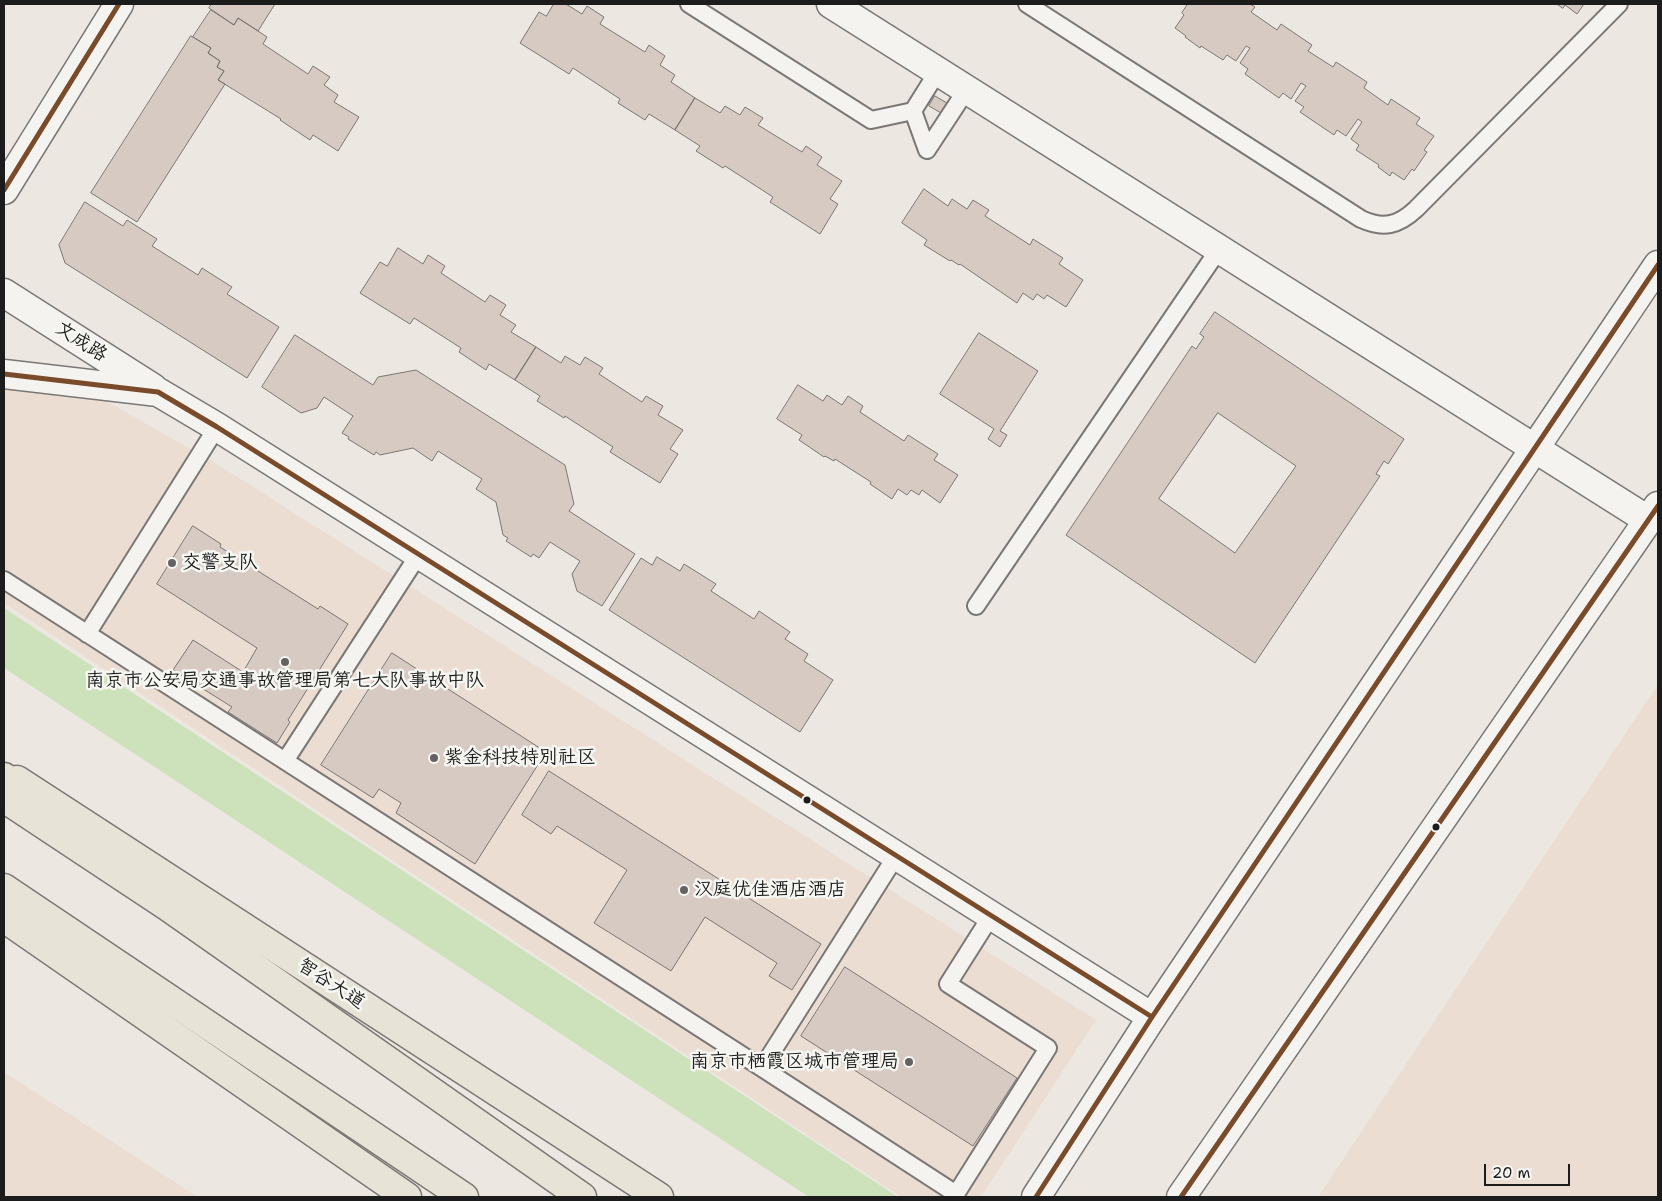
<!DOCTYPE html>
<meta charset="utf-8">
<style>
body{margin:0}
#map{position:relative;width:1662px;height:1201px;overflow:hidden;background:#ede7e2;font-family:"Shantell Sans",sans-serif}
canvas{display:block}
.frame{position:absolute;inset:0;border:5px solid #1c1c1c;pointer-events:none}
.scale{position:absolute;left:1484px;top:1164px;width:86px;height:22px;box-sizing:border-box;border:2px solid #1c1c1c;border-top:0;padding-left:6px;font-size:15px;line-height:18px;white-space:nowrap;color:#1c1c1c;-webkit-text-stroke:4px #f6f6f2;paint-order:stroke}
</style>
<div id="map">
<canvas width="1662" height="1201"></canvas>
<div class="frame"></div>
<div class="scale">20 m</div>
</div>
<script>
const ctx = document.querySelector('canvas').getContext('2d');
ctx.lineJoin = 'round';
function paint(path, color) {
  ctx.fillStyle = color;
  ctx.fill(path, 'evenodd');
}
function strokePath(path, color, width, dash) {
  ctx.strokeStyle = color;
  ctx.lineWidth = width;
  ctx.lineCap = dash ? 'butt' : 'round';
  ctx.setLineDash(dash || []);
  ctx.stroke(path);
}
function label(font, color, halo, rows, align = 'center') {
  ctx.font = font + ' "Shantell Sans","LXGW WenKai TC",sans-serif';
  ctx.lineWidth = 5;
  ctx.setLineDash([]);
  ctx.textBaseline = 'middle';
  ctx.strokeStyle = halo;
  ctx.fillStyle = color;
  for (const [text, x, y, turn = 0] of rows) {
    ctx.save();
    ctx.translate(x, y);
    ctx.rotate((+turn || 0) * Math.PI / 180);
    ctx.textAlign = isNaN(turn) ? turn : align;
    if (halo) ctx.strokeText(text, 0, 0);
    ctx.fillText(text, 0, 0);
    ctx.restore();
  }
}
paint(new Path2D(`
 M 4,386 L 97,396 L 212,461 L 1096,1020 L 981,1197 L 901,1197 L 4,603 Z
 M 1658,684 L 1658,1197 L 1318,1197 Z
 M 4,1072 L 198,1197 L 4,1197 Z`), '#ecddd3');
paint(new Path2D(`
 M 4,608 L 898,1197 L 809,1197 L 4,668 Z`), '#cde2ba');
const building = new Path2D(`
 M 212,4 L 275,4 L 258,31 L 238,18 L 234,25 L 209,8 Z
 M 554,4 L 566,4 L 582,14 L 587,6 L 604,17 L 600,24 L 645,52 L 649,45 L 665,56 L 660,65 L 675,75 L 671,82 L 695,98 L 675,130 L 649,114 L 645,120 L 618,103 L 620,99 L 573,68 L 569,74 L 520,43 L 539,12 L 546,16 Z
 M 1188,4 L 1250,4 L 1255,7 L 1251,12 L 1277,30 L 1281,24 L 1312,45 L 1308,51 L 1333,67 L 1336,62 L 1367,82 L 1364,88 L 1388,105 L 1391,99 L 1420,118 L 1416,124 L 1434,136 L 1424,150 L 1427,152 L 1414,171 L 1412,169 L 1404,180 L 1392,172 L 1390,176 L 1378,167 L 1379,165 L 1356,150 L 1359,145 L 1351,139 L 1362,122 L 1358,119 L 1346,136 L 1337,130 L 1334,135 L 1300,112 L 1304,107 L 1295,101 L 1306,86 L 1301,83 L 1291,99 L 1283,93 L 1279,98 L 1245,74 L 1248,69 L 1240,63 L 1250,48 L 1246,46 L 1236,61 L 1227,55 L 1223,60 L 1201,46 L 1200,48 L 1185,37 L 1186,36 L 1175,28 L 1184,15 L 1182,13 Z
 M 1557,4 L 1584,4 L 1577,14 L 1565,5 L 1563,8 Z
 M 211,10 L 234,25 L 238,18 L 258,31 L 267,37 L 263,44 L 308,74 L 313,66 L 330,77 L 324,85 L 338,95 L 334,102 L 359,117 L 338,151 L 313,135 L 310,140 L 280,120 L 281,119 L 218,80 L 224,71 L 217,67 L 220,61 L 208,53 L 211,48 L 193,37 Z
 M 191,36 L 211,48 L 208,53 L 220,61 L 217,67 L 224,71 L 218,80 L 225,84 L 137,222 L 91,193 Z
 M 935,96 L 947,103 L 941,113 L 929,106 Z
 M 695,98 L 720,113 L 725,106 L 740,115 L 745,107 L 763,118 L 758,125 L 802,152 L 806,146 L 822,157 L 817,165 L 842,181 L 830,199 L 838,204 L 820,234 L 770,202 L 773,197 L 725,166 L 723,168 L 696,151 L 700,146 L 675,130 Z
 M 924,189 L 948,206 L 952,199 L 967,209 L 973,200 L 989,210 L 985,216 L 1030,245 L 1033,239 L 1063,258 L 1059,264 L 1083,280 L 1066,307 L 1047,295 L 1044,299 L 1037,294 L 1033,300 L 1023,293 L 1017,303 L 960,264 L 959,265 L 951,260 L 950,261 L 924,245 L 927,240 L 902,223 Z
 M 85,202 L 123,226 L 127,220 L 157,239 L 152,246 L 198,275 L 202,268 L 232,287 L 227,294 L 279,327 L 247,378 L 65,263 L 59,245 Z
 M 398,248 L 423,264 L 428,255 L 445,266 L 441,273 L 485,302 L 490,295 L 506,305 L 500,315 L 516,325 L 511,332 L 536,347 L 515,380 L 489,364 L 486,370 L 459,352 L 461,348 L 414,318 L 410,324 L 360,293 L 380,262 L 387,266 Z
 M 1215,312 L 1404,439 L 1388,464 L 1384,461 L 1376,474 L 1380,476 L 1255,663 L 1066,535 L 1192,346 L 1196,349 L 1204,337 L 1200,334 ZM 1218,413 L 1296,466 L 1235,553 L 1159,499 Z
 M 979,333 L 1038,371 L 1000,431 L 1007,435 L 1000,447 L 988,439 L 994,429 L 940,394 Z
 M 295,335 L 373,385 L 378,377 L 416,370 L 565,465 L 574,504 L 569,511 L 635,554 L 602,606 L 577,591 L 572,574 L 580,561 L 550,542 L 539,558 L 533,554 L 531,557 L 506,541 L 508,538 L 503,535 L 496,502 L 476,489 L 482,479 L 438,451 L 432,461 L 413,448 L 380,455 L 376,452 L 374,455 L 348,439 L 349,437 L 342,433 L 353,416 L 324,397 L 317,408 L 301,413 L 262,387 Z
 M 536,347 L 561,363 L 565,356 L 580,365 L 585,357 L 603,368 L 599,374 L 642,402 L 646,396 L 663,406 L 658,415 L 683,430 L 670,449 L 678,454 L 660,483 L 610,452 L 613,447 L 565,416 L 564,418 L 537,401 L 540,396 L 515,380 Z
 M 798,385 L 823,401 L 827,395 L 842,405 L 848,396 L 863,406 L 860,412 L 904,441 L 908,435 L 938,454 L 934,460 L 958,475 L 940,503 L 922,490 L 919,495 L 911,490 L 907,495 L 898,489 L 892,499 L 870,484 L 871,482 L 835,459 L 834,461 L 825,456 L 824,457 L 799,440 L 802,435 L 777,419 Z
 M 193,526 L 221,544 L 220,547 L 318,609 L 320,606 L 348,624 L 288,720 L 290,722 L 277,743 L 228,712 L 232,707 L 173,670 L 193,640 L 243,672 L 257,648 L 157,584 Z
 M 657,557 L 680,571 L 684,564 L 716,584 L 711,591 L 754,619 L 759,611 L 790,632 L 785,639 L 808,654 L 804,661 L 833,680 L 800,732 L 609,610 L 641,558 L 652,565 Z
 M 392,653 L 546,752 L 475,864 L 396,813 L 401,803 L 379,789 L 373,798 L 321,765 Z
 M 549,771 L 821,944 L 792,990 L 769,976 L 777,963 L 705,917 L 671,971 L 594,923 L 627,870 L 557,826 L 551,834 L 522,815 Z
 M 845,967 L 1017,1078 L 973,1146 L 801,1036 Z`);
paint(building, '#d6cac2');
strokePath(building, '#7a7775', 1);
const service = new Path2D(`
 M 689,4 L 871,120 L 913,111 L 938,71
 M 1027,4 L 1361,219 C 1383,229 1398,226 1416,209 L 1619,4
 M 913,111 L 927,150 L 967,89
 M 4,580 L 762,1068
 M 976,606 L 1219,249
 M 87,634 L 217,427
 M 285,761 L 419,554
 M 896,856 L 762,1068 L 956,1194 L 1048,1048 L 948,984 L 991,916`);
const minor = new Path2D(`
 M 831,4 L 1648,520
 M 4,190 L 119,4`);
const tertiary = new Path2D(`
 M 4,293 L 153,388
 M 4,374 L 158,392 L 217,427 L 1152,1017`);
const secondary = new Path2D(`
 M 1036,1197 L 1152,1017 L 1658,265
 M 1181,1197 L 1658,506`);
const primary = new Path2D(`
 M 17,780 L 659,1197
 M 4,918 L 407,1197`);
const trunk = new Path2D(`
 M 4,777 L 36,802
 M 4,798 L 167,906 L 582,1197
 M 4,888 L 464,1197`);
strokePath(service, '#7a7775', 20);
strokePath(minor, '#7a7775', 31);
strokePath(tertiary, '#7a7775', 31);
strokePath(secondary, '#7a7775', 31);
strokePath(primary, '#7a7775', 31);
strokePath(trunk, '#7a7775', 31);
strokePath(service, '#f4f3f0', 16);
strokePath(minor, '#f4f3f0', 28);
strokePath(tertiary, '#f4f3f0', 28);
strokePath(secondary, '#f4f3f0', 28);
strokePath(primary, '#e7e4d7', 28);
strokePath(trunk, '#e7e4d7', 28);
strokePath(new Path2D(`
 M 4,190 L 119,4
 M 4,374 L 158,392 L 217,427 L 1152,1017
 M 1036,1197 L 1152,1017 L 1658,265
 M 1181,1197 L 1658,506`), '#7a4b2a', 5);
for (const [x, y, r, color] of [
 [172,563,5,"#656361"],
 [285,662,5,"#656361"],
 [434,758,5,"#656361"],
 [807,800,4.5,"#1c1c1c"],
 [1436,827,4.5,"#1c1c1c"],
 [684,890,5,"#656361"],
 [909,1062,5,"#656361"]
]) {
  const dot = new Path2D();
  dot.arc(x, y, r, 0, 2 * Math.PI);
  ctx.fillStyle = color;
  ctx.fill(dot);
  strokePath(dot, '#f6f6f2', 2);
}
label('19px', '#1c1c1c', '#f6f6f2', [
 ["文成路",81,342,33],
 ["智谷大道",331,984,33]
]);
label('19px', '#1c1c1c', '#f6f6f2', [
 ["交警支队",182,563],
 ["南京市公安局交通事故管理局第七大队事故中队",285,681,"center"],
 ["紫金科技特别社区",444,758],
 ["汉庭优佳酒店酒店",694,890],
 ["南京市栖霞区城市管理局",899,1062,"right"]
], 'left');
</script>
